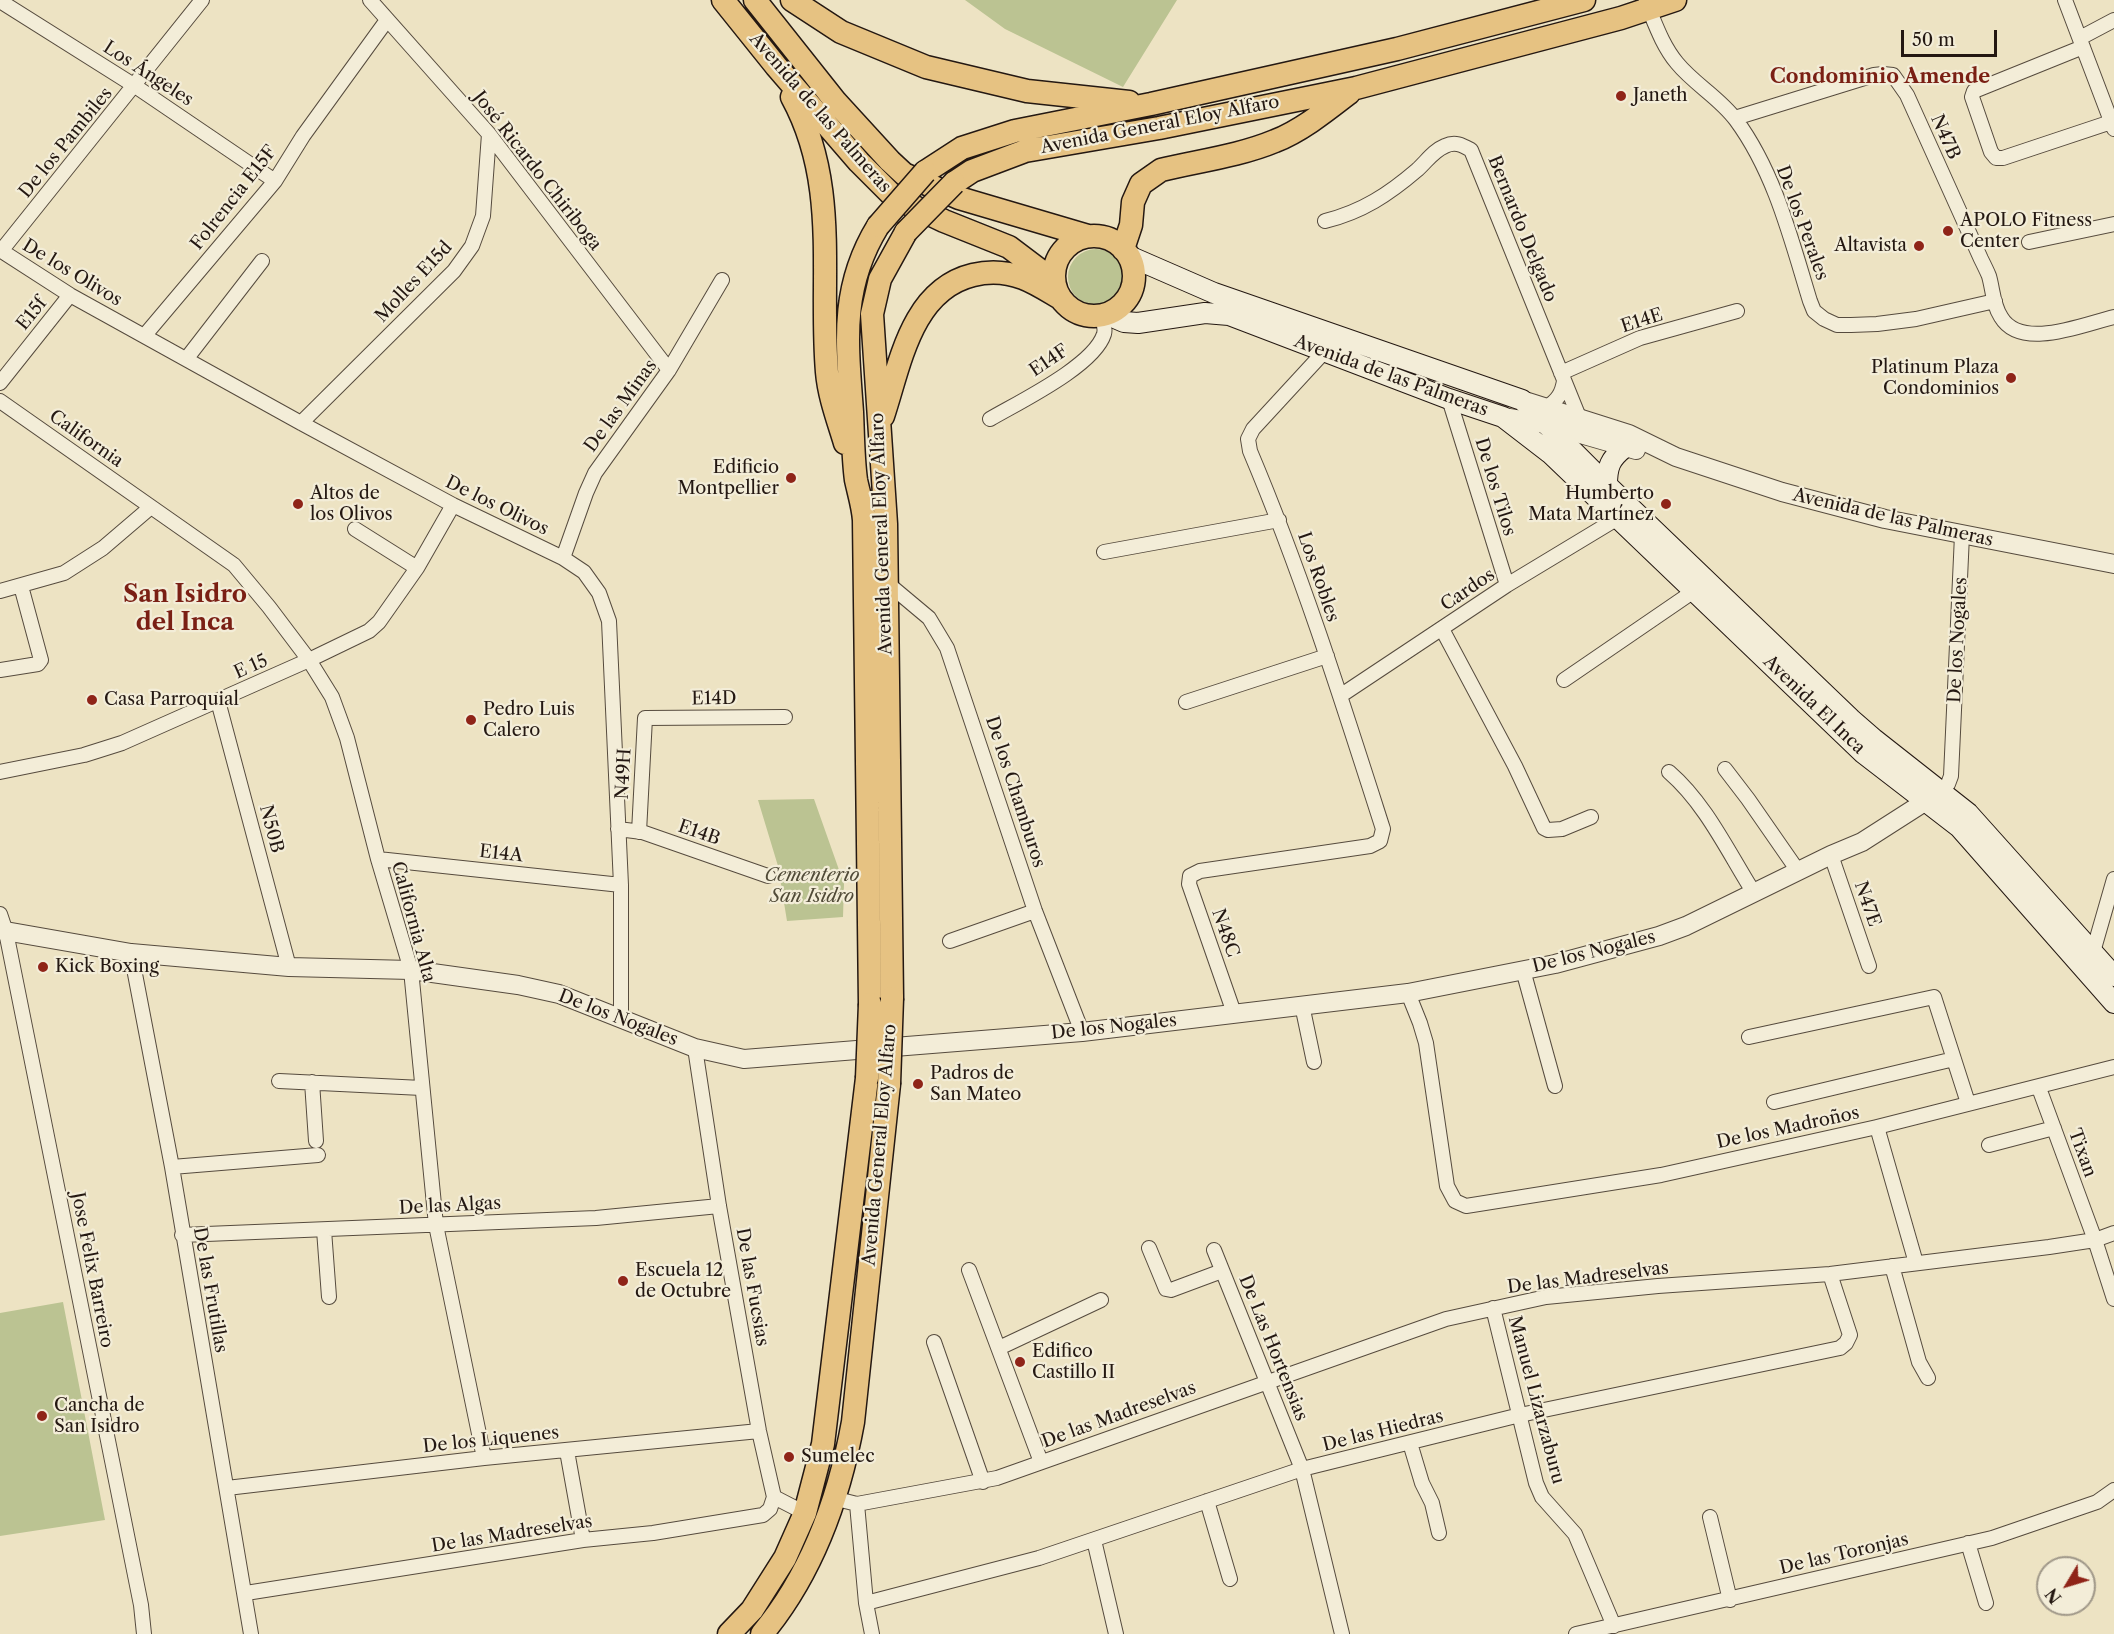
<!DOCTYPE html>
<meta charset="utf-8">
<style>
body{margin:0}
#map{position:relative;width:2114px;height:1634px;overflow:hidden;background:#ede3c3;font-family:"Libre Caslon Text",serif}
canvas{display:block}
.north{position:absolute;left:2036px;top:1556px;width:60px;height:60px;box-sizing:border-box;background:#f3edd8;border:2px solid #a09889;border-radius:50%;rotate:232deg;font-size:16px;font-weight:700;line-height:24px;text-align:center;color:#241812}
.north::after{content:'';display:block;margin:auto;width:21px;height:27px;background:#8f2418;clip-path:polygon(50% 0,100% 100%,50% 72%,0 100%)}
.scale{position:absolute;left:1901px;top:30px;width:96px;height:27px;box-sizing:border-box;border:3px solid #241812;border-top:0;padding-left:8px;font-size:18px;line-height:21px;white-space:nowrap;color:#241812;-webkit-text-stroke:4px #f3edd8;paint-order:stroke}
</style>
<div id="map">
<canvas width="2114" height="1634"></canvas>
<div class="north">N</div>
<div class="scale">50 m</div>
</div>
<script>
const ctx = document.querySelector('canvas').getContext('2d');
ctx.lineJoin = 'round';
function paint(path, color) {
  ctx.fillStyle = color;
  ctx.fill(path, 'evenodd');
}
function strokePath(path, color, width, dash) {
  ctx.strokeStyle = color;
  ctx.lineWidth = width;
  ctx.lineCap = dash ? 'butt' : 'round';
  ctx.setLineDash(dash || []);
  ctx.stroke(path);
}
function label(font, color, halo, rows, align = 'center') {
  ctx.font = font + ' "Libre Caslon Text",serif';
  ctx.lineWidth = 4.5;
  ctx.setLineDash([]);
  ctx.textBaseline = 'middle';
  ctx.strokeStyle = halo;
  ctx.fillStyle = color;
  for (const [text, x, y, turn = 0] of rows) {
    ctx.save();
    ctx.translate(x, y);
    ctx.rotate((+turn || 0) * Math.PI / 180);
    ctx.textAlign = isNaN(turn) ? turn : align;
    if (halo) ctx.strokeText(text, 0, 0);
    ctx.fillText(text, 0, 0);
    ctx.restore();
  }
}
paint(new Path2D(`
 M 965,0 L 1177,0 L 1123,87 L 1005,29 Z
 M1068 277a28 28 0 1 1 56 0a28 28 0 1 1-56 0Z
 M 814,799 L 844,884 L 843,917 L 787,921 L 778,866 L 758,800 Z
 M 63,1302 L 105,1520 L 0,1536 L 0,1313 Z`), '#bbc392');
const minor = new Path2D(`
 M 370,0 L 489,134 L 669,370
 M 2065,0 L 2114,129
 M 0,1 L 135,86 L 275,181
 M 1646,2 C 1655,23 1662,45 1677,63 C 1694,84 1720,98 1736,120 C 1775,173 1791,239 1810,301 L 1814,311 L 1824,319 L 1837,325 L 1851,325 L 1877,324 L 1916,319 L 1995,301
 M 2080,38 L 2114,20
 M 2083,47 L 1974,91 L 1972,97 L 1991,152 L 1996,158 L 2003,158 L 2114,121
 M 1735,118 L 1874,75 L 1883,74 L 1893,75 L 1907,95 L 1981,259 C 1984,265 1987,271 1989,276 C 1993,290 1993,305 2001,317 C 2021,351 2084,324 2114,317
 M 1325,221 C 1362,212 1389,194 1417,170 C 1427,161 1433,151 1445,146 C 1455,141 1462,145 1471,150 L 1579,417
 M 2029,242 L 2114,224
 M 0,250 L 70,295 L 301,423 L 453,505 L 563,558 L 584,572 L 599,593 L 609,621 L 621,885 L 621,1017
 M 1,251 L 202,0
 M 145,335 L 275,181 L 303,136 L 387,20
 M 187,358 L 262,261
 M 1561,373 L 1640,338 L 1737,311
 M 0,383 L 70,295
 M 1449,399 L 1507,585
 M 0,401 L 234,565 L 269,607 L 309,660 L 332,697 L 347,738 L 378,859 L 411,970 L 436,1225 L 484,1458
 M 1547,407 C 1558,400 1562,393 1564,381
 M 990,419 C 1019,402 1094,366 1104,334 C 1106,327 1103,322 1101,316
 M 301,423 L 454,271 L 472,246 L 483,216 L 489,134
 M 355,529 L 417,568
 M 1104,552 L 1279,520
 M 563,558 L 586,493 L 595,473 L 669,370 L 722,280
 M 886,582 L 929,618 L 947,648 L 1035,911 L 1082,1032
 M 0,591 L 64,573 L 103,548 L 151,507
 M 1442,629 L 1515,766 L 1544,828 L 1548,830 L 1562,829 L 1591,817
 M 0,670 L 38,664 L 41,660 L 21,586
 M 1564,680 L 1694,591
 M 1340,696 L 1507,585 L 1618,518
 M 218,701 L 289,967
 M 1186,702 L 1327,656
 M 1725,769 L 1748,799 L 1798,871
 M 0,772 L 84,755 L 122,743 L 309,660 L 369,631 L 379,622 L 417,568 L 453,505
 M 1669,772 C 1706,804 1728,852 1754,893
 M 1941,791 L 1948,784 L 1951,776 L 1962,535
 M 618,829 L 642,832 L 768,876
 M 639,832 L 645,718 L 785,717
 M 1831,855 L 1869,966
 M 378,859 L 621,885
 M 0,914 L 6,932 L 141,1605 L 144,1634
 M 950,941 L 1035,911
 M 2093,952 L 2114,879
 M 131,953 L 172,1167 L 251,1634
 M 1523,970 L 1555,1086
 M 1408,993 L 1420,1023 L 1426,1043 L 1447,1186 L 1455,1201 L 1466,1206 L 1661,1175 L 1877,1127 L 2114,1067
 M 1302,1005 L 1314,1062
 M 1234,1013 L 1189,884 L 1190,876 L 1200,871 L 1370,846 L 1380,841 L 1383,829 C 1342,701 1302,574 1250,451 L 1248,439 L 1253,429 L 1324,352
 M 1749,1037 L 1934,997 L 1968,1103
 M 279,1081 L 422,1088
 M 312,1082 L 316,1141
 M 2039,1088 L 2095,1240 L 2114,1299
 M 1774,1102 L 1954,1059
 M 1877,1127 L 1916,1263
 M 1989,1145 L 2054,1128
 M 172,1167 L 318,1155
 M 324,1230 L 329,1297
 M 182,1235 L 596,1218 L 719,1206
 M 1149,1248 L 1166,1289 L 1171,1290 L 1222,1271
 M 1214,1250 L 1302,1469 L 1342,1634
 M 1892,1266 L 1919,1362 L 1928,1378
 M 969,1270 L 1041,1462
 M 1493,1308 L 1536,1483 L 1542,1497 L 1575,1534 L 1614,1626
 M 934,1342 L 983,1482
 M 999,1348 L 1101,1300
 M 1410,1443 L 1422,1483 L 1432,1503 L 1439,1533
 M 567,1451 L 583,1540
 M 227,1488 L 484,1458 L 759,1431
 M 774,1497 L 805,1513
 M 833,1498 L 857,1504 L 997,1478 L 1446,1319 L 1546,1297 L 1658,1286 L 1830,1274 L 2049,1247 L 2095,1240 L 2114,1233
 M 1207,1501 L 1230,1579
 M 857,1504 L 866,1603 L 872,1634
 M 1710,1517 L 1730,1600
 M 1094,1540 L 1116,1634
 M 1968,1543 L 1986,1603
 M 246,1593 L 583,1540 L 653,1533 L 763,1515 L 770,1509 L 774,1497 L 759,1431 L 719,1206 L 695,1048
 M 866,1603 L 1039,1558 L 1302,1469 L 1520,1415 L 1840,1348 L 1846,1343 L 1850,1335 L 1830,1274
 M 1576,1634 L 1992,1538 L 2097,1502 L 2114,1490`);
const tertiary = new Path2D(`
 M 1522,400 L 1629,434 L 1676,457 L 1782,492 L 1885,519 L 2114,564
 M 1503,417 L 1546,424 L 1636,450
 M 0,930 L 131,953 L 289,967 L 411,970 L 518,985 L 559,994 L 695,1048 L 744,1059 L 1082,1032 L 1408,993 L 1555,964 L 1659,936 L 1686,926 L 1831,855 L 1862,842 L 1937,794`);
const secondary = new Path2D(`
 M 1129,256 L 1214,293 L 1522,400 L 1607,485 L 1851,719 L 1874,739 L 1968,813 L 2114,976
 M 1108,315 L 1124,322 L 1138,323 L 1205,313 L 1229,315 L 1449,399 L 1503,417 L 1551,454 L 1863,753 L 1959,827 L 2114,1003
 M 1607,485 C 1607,467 1610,459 1624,448`);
const primary = new Path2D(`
 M 723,0 L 776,66 L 859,162 L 894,197 L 944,221 L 1009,247 L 1054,281
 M 755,0 L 836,102 L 890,161 L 904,174 L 959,198 L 1088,236
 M 792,0 L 841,32 L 926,67 L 1027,91 L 1129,102
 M 792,97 C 840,185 819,277 827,372 C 829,396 838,420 845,443
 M 925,172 L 962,148 L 1015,131 L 1151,104 L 1397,49 L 1584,0
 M 954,183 L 972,171 L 1025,151 L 1159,128 L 1356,88 L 1621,18 L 1675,0
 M1054 276a40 40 0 1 1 80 0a40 40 0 1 1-80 0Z
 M 1123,249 L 1131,225 L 1133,202 L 1141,184 L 1161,170 C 1198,161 1239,156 1275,141 C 1301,131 1327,110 1349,93
 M 883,416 C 900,365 911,290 973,275 C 989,271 1007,272 1023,278 C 1036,283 1048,291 1060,298
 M 892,998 L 886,524 L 872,314 L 880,279 L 906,232
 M 870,1004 L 864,520 C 863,506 859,494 856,480 C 853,458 853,434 852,412 C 847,342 840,288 878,226
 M 729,1634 L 752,1610 L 785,1558 L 805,1513 L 823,1444 L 867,1078
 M 762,1634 C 812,1574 839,1499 853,1422 L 889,1084`);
strokePath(minor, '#564b3e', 16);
strokePath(tertiary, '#564b3e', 20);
strokePath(secondary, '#241812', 22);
strokePath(primary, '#241812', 25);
strokePath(minor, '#f3edd8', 14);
strokePath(tertiary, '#f3edd8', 18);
strokePath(secondary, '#f3edd8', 20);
strokePath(primary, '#e6c282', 22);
const primaryBridge = new Path2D(`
 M 878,226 L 925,172
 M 906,232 L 954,183
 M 867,1078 L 870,1004
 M 889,1084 L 892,998`);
strokePath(primaryBridge, '#241812', 25, []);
strokePath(primaryBridge, '#e6c282', 22);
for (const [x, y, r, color] of [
 [1621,96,6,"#8f2418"],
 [1948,231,6,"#8f2418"],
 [1919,246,6,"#8f2418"],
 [2011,378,6,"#8f2418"],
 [791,478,6,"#8f2418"],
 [298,504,6,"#8f2418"],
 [1666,504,6,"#8f2418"],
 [92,700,6,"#8f2418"],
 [471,720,6,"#8f2418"],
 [43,967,6,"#8f2418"],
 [918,1084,6,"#8f2418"],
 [623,1281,6,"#8f2418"],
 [1020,1362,6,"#8f2418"],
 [42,1416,6,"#8f2418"],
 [789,1457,6,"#8f2418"]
]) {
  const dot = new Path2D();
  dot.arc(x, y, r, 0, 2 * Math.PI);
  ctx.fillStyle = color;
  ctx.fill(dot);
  strokePath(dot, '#f3edd8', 2);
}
label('18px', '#241812', '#f3edd8', [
 ["Los Ángeles",148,74,33],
 ["Avenida de las Palmeras",820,113,49],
 ["Avenida General Eloy Alfaro",1160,125,-11],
 ["N47B",1945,137,66],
 ["De los Pambiles",66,143,-51],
 ["José Ricardo Chiriboga",537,171,52],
 ["Folrencia E15F",234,198,-52],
 ["De los Perales",1802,223,70],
 ["Bernardo Delgado",1522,229,68],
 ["De los Olivos",72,273,31],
 ["Molles E15d",414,282,-47],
 ["E15f",32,314,-51],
 ["E14E",1642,321,-18],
 ["E14F",1049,361,-34],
 ["Avenida de las Palmeras",1391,376,20],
 ["De las Minas",621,406,-54],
 ["California",86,439,35],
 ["De los Tilos",1495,487,73],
 ["De los Olivos",497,506,26],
 ["Avenida de las Palmeras",1893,518,13],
 ["Avenida General Eloy Alfaro",882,534,-92],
 ["Los Robles",1318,577,71],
 ["Cardos",1468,590,-34],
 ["De los Nogales",1958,640,-87],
 ["E 15",251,667,-24],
 ["E14D",714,699,-1],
 ["Avenida El Inca",1814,705,44],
 ["N49H",624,774,-87],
 ["De los Chamburos",1015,792,72],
 ["N50B",271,829,75],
 ["E14B",699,833,19],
 ["E14A",501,854,6],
 ["N47E",1867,904,71],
 ["California Alta",413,922,75],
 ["N48C",1225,933,71],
 ["De los Nogales",1594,952,-14],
 ["De los Nogales",618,1018,21],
 ["De los Nogales",1114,1027,-6],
 ["De los Madroños",1788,1128,-12],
 ["Avenida General Eloy Alfaro",880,1145,-85],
 ["Tixan",2082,1153,70],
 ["De las Algas",450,1206,-3],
 ["Jose Felix Barreiro",92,1270,79],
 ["De las Madreselvas",1588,1278,-7],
 ["De las Fucsias",752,1287,80],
 ["De las Frutillas",210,1290,80],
 ["De Las Hortensias",1273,1348,68],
 ["Manuel Lizarzaburu",1536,1400,75],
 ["De las Madreselvas",1119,1415,-20],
 ["De las Hiedras",1383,1431,-14],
 ["De los Liquenes",491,1440,-6],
 ["De las Madreselvas",512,1534,-9],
 ["De las Toronjas",1844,1554,-13]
]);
label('18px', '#241812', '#f3edd8', [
 ["Janeth",1633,96],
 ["APOLO Fitness",1960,221],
 ["Center",1960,242],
 ["Altavista",1907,246,"right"],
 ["Platinum Plaza",1999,368,"right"],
 ["Condominios",1999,389,"right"],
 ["Edificio",779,468,"right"],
 ["Montpellier",779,489,"right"],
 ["Altos de",310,494],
 ["los Olivos",310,515],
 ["Humberto",1654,494,"right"],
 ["Mata Martínez",1654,515,"right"],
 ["Casa Parroquial",104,700],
 ["Pedro Luis",483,710],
 ["Calero",483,731],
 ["Kick Boxing",55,967],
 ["Padros de",930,1074],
 ["San Mateo",930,1095],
 ["Escuela 12",635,1271],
 ["de Octubre",635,1292],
 ["Edifico",1032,1352],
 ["Castillo II",1032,1373],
 ["Cancha de",54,1406],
 ["San Isidro",54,1427],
 ["Sumelec",801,1457]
], 'left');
label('italic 18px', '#514b38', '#f3edd8', [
 ["Cementerio",812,876],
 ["San Isidro",812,897]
]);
label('bold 20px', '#7a1f14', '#f3edd8', [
 ["Condominio Amende",1880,77]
]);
label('bold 24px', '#7a1f14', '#f3edd8', [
 ["San Isidro",185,595],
 ["del Inca",185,623]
]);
</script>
